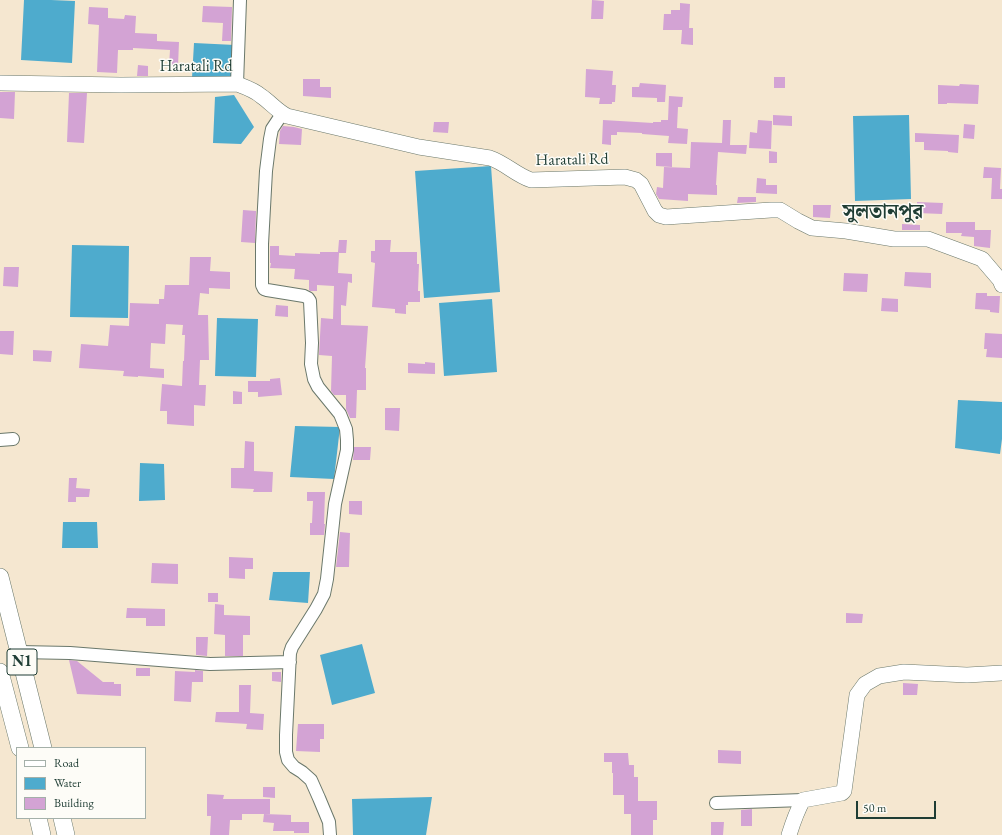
<!DOCTYPE html>
<meta charset="utf-8">
<style>
body{margin:0}
#map{position:relative;width:1002px;height:835px;overflow:hidden;background:#f5e7d0;font-family:"EB Garamond",serif}
canvas{display:block}
.legend{position:absolute;left:16px;top:747px;width:130px;height:72px;box-sizing:border-box;background:#fdfcf7;border:1px solid #a4b0a9;margin:0;padding:5px 7px;list-style:none;font-size:12px;color:#1f3d34}
.legend li{display:flex;align-items:center;gap:8px;height:20px}
.legend b{width:20px;border:1px solid #a4b0a9}
.scale{position:absolute;left:856px;top:801px;width:80px;height:18px;box-sizing:border-box;border:2px solid #1f3d34;border-top:0;padding-left:5px;font-size:12px;line-height:14px;white-space:nowrap;color:#1f3d34;-webkit-text-stroke:3px #fdfcf7;paint-order:stroke}
</style>
<div id="map">
<canvas width="1002" height="835"></canvas>
<ul class="legend">
<li><b style="height:5px;background:#fff"></b>Road</li>
<li><b style="height:11px;background:#4eabcd"></b>Water</li>
<li><b style="height:11px;background:#d3a3d4"></b>Building</li>
</ul>
<div class="scale">50 m</div>
</div>
<script>
const ctx = document.querySelector('canvas').getContext('2d');
ctx.lineJoin = 'round';
function paint(path, color) {
  ctx.fillStyle = color;
  ctx.fill(path, 'evenodd');
}
function strokePath(path, color, width, dash) {
  ctx.strokeStyle = color;
  ctx.lineWidth = width;
  ctx.lineCap = dash ? 'butt' : 'round';
  ctx.setLineDash(dash || []);
  ctx.stroke(path);
}
function label(font, color, halo, rows, align = 'center') {
  ctx.font = font + ' "EB Garamond","Noto Serif Bengali",serif';
  ctx.lineWidth = 3;
  ctx.setLineDash([]);
  ctx.textBaseline = 'middle';
  ctx.strokeStyle = halo;
  ctx.fillStyle = color;
  for (const [text, x, y, turn = 0] of rows) {
    ctx.save();
    ctx.translate(x, y);
    ctx.rotate((+turn || 0) * Math.PI / 180);
    ctx.textAlign = isNaN(turn) ? turn : align;
    if (halo) ctx.strokeText(text, 0, 0);
    ctx.fillText(text, 0, 0);
    ctx.restore();
  }
}
paint(new Path2D(`
 M 24,0 L 51,0 L 75,1 L 72,63 L 21,60 Z
 M 194,43 L 235,45 L 233,80 L 192,78 Z
 M 234,95 L 254,127 L 241,144 L 213,143 L 215,97 Z
 M 909,115 L 911,199 L 855,201 L 853,116 Z
 M 491,166 L 500,292 L 424,298 L 415,171 Z
 M 72,245 L 129,246 L 128,318 L 70,317 Z
 M 492,299 L 497,372 L 444,376 L 439,303 Z
 M 217,318 L 258,319 L 256,377 L 215,376 Z
 M 958,400 L 1002,402 L 1002,439 L 1000,454 L 955,448 Z
 M 295,426 L 340,427 L 334,479 L 290,477 Z
 M 140,463 L 164,464 L 165,500 L 139,501 Z
 M 63,522 L 97,522 L 98,548 L 62,548 Z
 M 273,572 L 310,572 L 308,603 L 269,600 Z
 M 362,644 L 375,693 L 332,705 L 320,655 Z
 M 432,797 L 426,835 L 353,835 L 352,799 Z`), '#4eabcd');
paint(new Path2D(`
 M 592,0 L 604,1 L 603,19 L 591,19 Z
 M 680,3 L 690,4 L 689,28 L 693,28 L 693,45 L 681,44 L 682,30 L 663,30 L 664,14 L 671,14 L 671,10 L 680,10 Z
 M 203,6 L 232,7 L 231,41 L 222,41 L 223,23 L 202,22 Z
 M 89,7 L 108,8 L 108,18 L 124,19 L 125,15 L 136,16 L 135,33 L 157,34 L 157,41 L 179,42 L 178,66 L 169,66 L 170,50 L 133,48 L 133,50 L 118,50 L 117,73 L 97,72 L 99,25 L 88,24 Z
 M 138,65 L 148,66 L 148,76 L 137,76 Z
 M 586,69 L 613,71 L 612,85 L 616,85 L 615,102 L 612,102 L 612,104 L 599,104 L 600,98 L 585,97 Z
 M 774,77 L 785,77 L 785,88 L 774,88 Z
 M 303,79 L 320,79 L 320,87 L 331,87 L 331,98 L 303,96 Z
 M 640,83 L 666,85 L 665,102 L 657,102 L 657,98 L 632,97 L 632,87 L 639,87 Z
 M 960,84 L 979,85 L 978,104 L 947,103 L 947,104 L 938,104 L 938,85 L 959,86 Z
 M 0,92 L 15,92 L 14,119 L 0,118 Z
 M 69,93 L 87,93 L 84,143 L 67,142 Z
 M 669,96 L 683,97 L 682,107 L 678,107 L 677,128 L 688,129 L 687,144 L 668,143 L 669,136 L 642,134 L 642,133 L 617,132 L 617,135 L 611,135 L 611,145 L 602,144 L 603,120 L 653,123 L 653,122 L 661,122 L 661,120 L 668,120 Z
 M 773,115 L 792,116 L 792,126 L 773,125 Z
 M 723,120 L 731,120 L 730,145 L 747,145 L 746,154 L 718,152 L 716,185 L 717,185 L 717,195 L 688,194 L 688,201 L 659,199 L 656,194 L 657,187 L 663,188 L 664,167 L 690,168 L 691,142 L 722,143 Z
 M 758,120 L 772,121 L 771,149 L 749,148 L 750,132 L 757,133 Z
 M 434,122 L 449,122 L 448,133 L 433,132 Z
 M 964,124 L 975,125 L 974,139 L 963,138 Z
 M 283,126 L 294,127 L 302,129 L 301,145 L 279,144 L 280,131 Z
 M 915,133 L 959,135 L 958,153 L 948,152 L 948,151 L 924,150 L 924,142 L 915,142 Z
 M 769,151 L 777,152 L 777,163 L 769,163 Z
 M 656,153 L 672,153 L 672,167 L 656,166 Z
 M 984,167 L 1001,168 L 1000,189 L 1002,189 L 1002,199 L 991,199 L 992,178 L 983,178 Z
 M 757,178 L 766,179 L 766,185 L 777,185 L 777,194 L 756,193 Z
 M 738,197 L 756,197 L 756,202 L 737,203 Z
 M 917,202 L 943,203 L 942,214 L 917,213 Z
 M 813,205 L 831,205 L 830,218 L 813,217 Z
 M 243,210 L 256,211 L 255,243 L 241,242 Z
 M 946,222 L 975,222 L 975,230 L 991,230 L 990,248 L 974,246 L 974,237 L 961,236 L 962,233 L 946,233 Z
 M 902,224 L 920,225 L 920,230 L 902,230 Z
 M 339,240 L 347,240 L 346,253 L 339,253 L 338,273 L 352,274 L 352,283 L 348,282 L 346,306 L 341,305 L 341,325 L 368,326 L 365,368 L 366,368 L 366,390 L 357,390 L 356,418 L 350,418 L 346,409 L 346,395 L 334,395 L 331,391 L 332,356 L 319,355 L 321,318 L 333,319 L 334,286 L 317,285 L 317,291 L 310,291 L 309,290 L 309,280 L 294,279 L 295,269 L 270,268 L 271,263 L 270,263 L 270,246 L 279,246 L 279,255 L 295,256 L 295,253 L 320,254 L 320,252 L 338,252 Z
 M 375,240 L 391,240 L 390,252 L 417,252 L 417,264 L 419,264 L 418,291 L 420,291 L 420,302 L 408,302 L 408,305 L 406,305 L 406,314 L 395,313 L 395,309 L 372,307 L 375,263 L 371,262 L 371,251 L 375,251 Z
 M 190,257 L 211,257 L 210,271 L 230,272 L 230,289 L 209,288 L 209,294 L 200,293 L 198,315 L 208,315 L 209,360 L 200,360 L 199,385 L 206,385 L 205,406 L 194,405 L 194,426 L 167,424 L 167,411 L 160,411 L 162,384 L 182,386 L 183,361 L 184,361 L 185,335 L 182,335 L 183,325 L 166,324 L 165,344 L 151,343 L 150,368 L 164,369 L 164,378 L 138,376 L 138,377 L 123,376 L 124,371 L 79,368 L 81,344 L 108,346 L 110,325 L 129,326 L 130,303 L 159,304 L 159,299 L 164,299 L 165,285 L 189,285 Z
 M 4,267 L 19,267 L 18,287 L 3,286 Z
 M 905,272 L 931,273 L 931,288 L 904,286 Z
 M 844,273 L 868,274 L 867,292 L 843,291 Z
 M 976,293 L 987,293 L 987,296 L 1000,296 L 999,313 L 990,312 L 990,310 L 975,309 Z
 M 882,298 L 898,299 L 898,312 L 881,311 Z
 M 276,305 L 288,306 L 288,317 L 275,316 Z
 M 0,331 L 14,331 L 13,355 L 0,354 Z
 M 985,333 L 1002,334 L 1002,358 L 986,357 L 987,349 L 984,349 Z
 M 33,350 L 52,351 L 51,362 L 33,361 Z
 M 425,362 L 435,363 L 435,374 L 408,373 L 408,363 L 425,364 Z
 M 280,378 L 282,395 L 258,397 L 258,392 L 248,392 L 248,381 L 270,381 L 270,379 Z
 M 233,391 L 242,392 L 242,404 L 233,404 Z
 M 385,408 L 400,408 L 399,431 L 385,430 Z
 M 245,441 L 254,442 L 254,471 L 273,472 L 272,492 L 253,492 L 254,489 L 231,488 L 231,468 L 244,468 Z
 M 354,447 L 371,447 L 370,460 L 353,460 Z
 M 69,478 L 77,478 L 76,488 L 90,489 L 89,497 L 76,497 L 76,502 L 68,502 Z
 M 307,492 L 325,492 L 324,524 L 325,524 L 324,535 L 310,535 L 310,523 L 312,523 L 313,501 L 307,501 Z
 M 349,501 L 362,501 L 362,515 L 349,514 Z
 M 340,532 L 350,533 L 349,567 L 336,567 Z
 M 229,557 L 253,558 L 253,569 L 245,569 L 245,579 L 229,578 Z
 M 152,563 L 178,564 L 178,584 L 151,583 Z
 M 208,593 L 218,593 L 218,602 L 208,602 Z
 M 215,604 L 224,605 L 224,615 L 250,616 L 250,635 L 243,635 L 243,656 L 225,656 L 225,635 L 214,634 Z
 M 127,608 L 165,609 L 165,626 L 146,626 L 146,618 L 126,618 Z
 M 846,613 L 863,614 L 862,623 L 846,623 Z
 M 196,637 L 208,637 L 207,656 L 196,655 Z
 M 69,660 L 77,661 L 103,682 L 114,682 L 114,684 L 121,684 L 121,696 L 77,694 Z
 M 136,668 L 150,668 L 150,676 L 136,676 Z
 M 195,670 L 203,671 L 203,682 L 192,682 L 191,702 L 174,701 L 175,671 L 195,672 Z
 M 272,672 L 281,672 L 281,682 L 272,681 Z
 M 903,683 L 918,684 L 917,695 L 903,695 Z
 M 239,685 L 251,685 L 250,713 L 264,714 L 263,730 L 246,729 L 247,724 L 215,722 L 216,712 L 239,712 Z
 M 298,724 L 324,724 L 324,739 L 320,739 L 320,752 L 296,751 Z
 M 718,750 L 741,751 L 741,764 L 718,763 Z
 M 604,753 L 628,753 L 629,765 L 634,765 L 634,777 L 638,777 L 638,801 L 657,801 L 657,820 L 653,820 L 653,835 L 631,835 L 631,814 L 624,814 L 624,795 L 613,795 L 613,773 L 612,773 L 612,762 L 604,762 Z
 M 263,787 L 275,787 L 275,798 L 263,797 Z
 M 207,794 L 224,795 L 223,799 L 270,799 L 270,814 L 242,814 L 242,820 L 230,820 L 229,835 L 210,835 L 211,816 L 207,816 Z
 M 752,809 L 752,826 L 741,826 L 741,810 Z
 M 264,814 L 291,815 L 291,822 L 309,822 L 309,833 L 294,833 L 294,831 L 273,831 L 274,823 L 263,822 Z
 M 711,822 L 724,822 L 723,835 L 711,835 Z`), '#d3a3d4');
const minor = new Path2D(`
 M 237,84 L 240,0
 M 282,114 L 272,129 L 270,139 L 266,171 L 262,244 L 262,285 L 264,289 L 267,290 L 304,296 L 308,298 L 310,301 L 312,343 L 311,364 L 314,379 L 318,387 L 340,414 L 346,429 L 347,440 L 347,450 L 335,504 L 327,579 L 324,594 L 316,609 L 292,647 L 290,653 L 286,735 L 286,752 L 288,760 L 294,767 L 302,772 L 311,780 L 319,798 L 329,822 L 330,835
 M 0,440 L 13,439
 M 19,652 L 70,653 L 210,664 L 290,662
 M 716,803 L 803,800`);
const major = new Path2D(`
 M 0,83 L 121,85 L 237,84 C 245,87 254,90 261,96 C 270,102 277,111 287,116 L 419,147 L 490,158 C 505,163 516,175 531,180 L 625,177 L 636,180 L 641,184 L 655,211 L 659,215 L 666,217 L 771,210 L 780,210 L 798,221 L 812,228 L 846,231 L 894,239 L 928,239 L 982,259 L 1000,280 L 1002,285
 M 789,835 C 793,822 797,811 803,800 L 842,793 L 844,791 L 857,695 L 865,684 L 879,676 L 904,672 L 967,675 L 1002,673`);
const highway = new Path2D(`
 M 0,577 L 43,748
 M 0,672 L 20,748
 M 38,818 L 42,835
 M 62,818 L 66,835`);
strokePath(minor, '#6a786b', 14);
strokePath(major, '#6a786b', 16);
strokePath(highway, '#6a786b', 18);
strokePath(minor, '#fff', 12);
strokePath(major, '#fff', 15);
strokePath(highway, '#fff', 17);
for (const [x, y, w] of [
 [22,662,30]
]) {
  const box = new Path2D();
  box.roundRect(x - w / 2, y - 13, w, 26, 3);
  ctx.fillStyle = '#fdfcf7';
  ctx.fill(box);
  strokePath(box, '#1f3d34', 1);
}
label('bold 15px', '#1f3d34', null, [
 ["N1",22,662]
]);
label('16px', '#1f3d34', '#fdfcf7', [
 ["Haratali Rd",196,67],
 ["Haratali Rd",572,160,-1]
]);
label('bold 20px', '#1f3d34', '#fdfcf7', [
 ["সুলতানপুর",883,213]
]);
</script>
